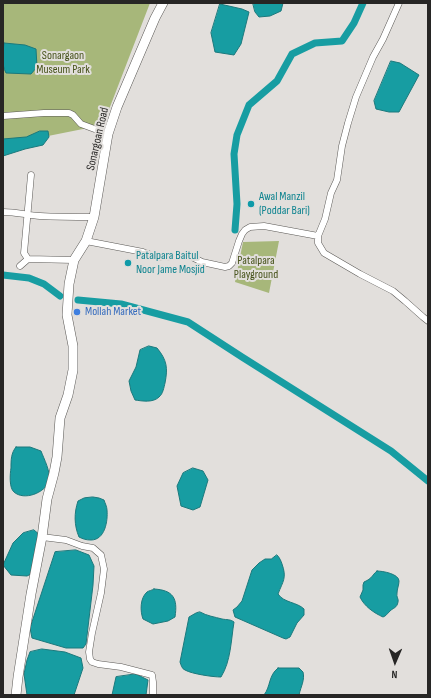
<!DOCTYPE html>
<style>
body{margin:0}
#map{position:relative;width:431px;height:698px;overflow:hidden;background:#e2dfdc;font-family:"Sofia Sans Condensed",sans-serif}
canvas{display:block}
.frame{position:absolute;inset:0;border:4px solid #272625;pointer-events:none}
.north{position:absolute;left:375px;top:642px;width:40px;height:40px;-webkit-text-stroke:3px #e2dfdc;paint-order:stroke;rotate:182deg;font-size:11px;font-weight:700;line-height:16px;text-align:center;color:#272625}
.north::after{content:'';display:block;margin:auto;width:14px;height:18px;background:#272625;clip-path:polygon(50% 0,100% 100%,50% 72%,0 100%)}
</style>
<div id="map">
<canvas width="431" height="698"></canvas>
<div class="frame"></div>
<div class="north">N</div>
</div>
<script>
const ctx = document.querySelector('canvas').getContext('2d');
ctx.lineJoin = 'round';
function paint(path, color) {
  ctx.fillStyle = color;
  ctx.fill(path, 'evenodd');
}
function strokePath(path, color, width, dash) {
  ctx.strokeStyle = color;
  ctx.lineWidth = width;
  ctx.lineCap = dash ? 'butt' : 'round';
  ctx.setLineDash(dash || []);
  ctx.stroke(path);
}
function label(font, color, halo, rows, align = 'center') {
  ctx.font = font + ' "Sofia Sans Condensed",sans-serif';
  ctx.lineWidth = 4;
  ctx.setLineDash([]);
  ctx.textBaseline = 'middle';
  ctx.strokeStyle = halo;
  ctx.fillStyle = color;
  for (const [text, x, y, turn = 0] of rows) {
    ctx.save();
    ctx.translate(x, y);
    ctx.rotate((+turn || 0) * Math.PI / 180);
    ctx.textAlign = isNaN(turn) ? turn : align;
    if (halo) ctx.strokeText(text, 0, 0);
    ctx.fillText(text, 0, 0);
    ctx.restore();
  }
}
paint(new Path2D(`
 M 3,3 L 150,3 L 103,125 L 3,145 Z
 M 279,241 L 269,293 L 235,282 L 243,242 Z`), '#a7b77a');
const water = new Path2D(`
 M 253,3 L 283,3 L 281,11 L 270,16 L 259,17 L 255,12 Z
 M 220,4 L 242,9 L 249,12 L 241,44 L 234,55 L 215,52 L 211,33 Z
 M 4,43 L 25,45 L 36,49 L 37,67 L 31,74 L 6,73 C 1,64 3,53 4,43 Z
 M 391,61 L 400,63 L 419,75 L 399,112 L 389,112 L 376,109 L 374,101 Z
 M 40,131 L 48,131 L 49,137 L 43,145 L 25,149 L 3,156 L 3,139 L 26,137 Z
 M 149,346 L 157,348 C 167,360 168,368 165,383 C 164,387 163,394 159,397 C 153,403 142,401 135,400 L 131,391 L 129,381 L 136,367 L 140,350 Z
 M 16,447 L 30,447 L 41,451 C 44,459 51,472 49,481 C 45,493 24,501 14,492 C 9,488 10,474 11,468 C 11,460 11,453 16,447 Z
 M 193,468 L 203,471 L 208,480 L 200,507 L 193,510 L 181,506 L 177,486 L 183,473 Z
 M 93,497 L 99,498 L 104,500 C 105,503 107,507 107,510 C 108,521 105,540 91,540 C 86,540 83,539 79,537 C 74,525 74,513 78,501 L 84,498 Z
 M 34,530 L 41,536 L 35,572 L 27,576 L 11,575 L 3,565 L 13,543 L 23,533 Z
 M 76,550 L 89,555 L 94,566 L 93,585 L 86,644 L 83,648 L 66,648 L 32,638 L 30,628 L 55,552 Z
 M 277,555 C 280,558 281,561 282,564 C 287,578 283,581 278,594 C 284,603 297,602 304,609 L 304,615 L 297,623 L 290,637 L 286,639 L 283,638 L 235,617 L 233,610 L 237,607 L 242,601 L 252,570 L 259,563 L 265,559 L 271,559 Z
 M 377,571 C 383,571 399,574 399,581 C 399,585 397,589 397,593 C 396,597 399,599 398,602 C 397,608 393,608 390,611 C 387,614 386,616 383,617 C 374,613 364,606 360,597 L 363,590 L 363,585 L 364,582 C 373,578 371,576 377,571 Z
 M 154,589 C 173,590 178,598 175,617 L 168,621 L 153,624 L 143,619 C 140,611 140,598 147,592 C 148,591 153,590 154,589 Z
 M 200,612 C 207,616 215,617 222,619 C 227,620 230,619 234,622 C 231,640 231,661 221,677 C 213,677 192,674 185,670 C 182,669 181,665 180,662 L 189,617 L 196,613 Z
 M 42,649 L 65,652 L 81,658 L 83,668 L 74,695 L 27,695 L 24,674 L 27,660 L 30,652 Z
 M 278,668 L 299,668 L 303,672 C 305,680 301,686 299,695 L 264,695 C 271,686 268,676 278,668 Z
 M 136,674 L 148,680 L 146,695 L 112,695 L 116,677 Z`);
paint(water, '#179da2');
strokePath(water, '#1c797c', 1);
strokePath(new Path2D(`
 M 235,230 L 237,204 L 234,154 L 237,135 L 249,105 L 277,81 L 292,54 L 315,43 L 342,41 L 354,23 L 363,3
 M 3,275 L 29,278 L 44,284 L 60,296
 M 78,300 L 121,304 L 188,322 L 242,357 L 391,451 L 428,481`), '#179da2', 7);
const street = new Path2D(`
 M 399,3 L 383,39 L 373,57 L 356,97 L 348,123 L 342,146 L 337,180 L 331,193 L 325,219 L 318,236 L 318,243 L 324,253 L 360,274 L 393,291 L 405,301 L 423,317 L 428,321
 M 3,116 L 44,113 L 69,113 L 73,115 L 81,124 L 108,134
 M 3,212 C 16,212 27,215 40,216 C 58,217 76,217 94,217
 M 86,241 L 143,252 L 157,257 L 190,256 L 202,262 L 225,267 L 229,266 L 232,263 L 239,241 L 242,234 L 245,230 L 250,227 L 264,226 L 318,236
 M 28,259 L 24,253 L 31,175
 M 20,266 L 28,259 L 74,260
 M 42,537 L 66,540 L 82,546 L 93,548 L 101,555 L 104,569 L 101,593 L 92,633 L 89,652 L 90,659 L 92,662 L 98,664 L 121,667 L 152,675 L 153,682 L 153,695`);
const secondary = new Path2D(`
 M 16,695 L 18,677 L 31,594 L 42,537 L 47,499 L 54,473 L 57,457 L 60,418 L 68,395 L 73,370 L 73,346 L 67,315 L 69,284 L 74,260 L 86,241 L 94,217 L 108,134 L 117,107 L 155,18 L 163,3`);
strokePath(street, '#5b5956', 7);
strokePath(secondary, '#5b5956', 10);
strokePath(street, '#fff', 6);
strokePath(secondary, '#fff', 9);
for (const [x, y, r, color] of [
 [251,204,4,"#0f9aa8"],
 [128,263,4,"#0f9aa8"],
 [77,312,4,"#3f7fe0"]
]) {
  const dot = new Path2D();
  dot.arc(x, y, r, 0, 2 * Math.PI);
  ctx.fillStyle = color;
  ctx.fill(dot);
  strokePath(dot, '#e2dfdc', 1.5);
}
label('12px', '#47531b', '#e2dfdc', [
 ["Sonargaon",63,56],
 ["Museum Park",63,70],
 ["Patalpara",256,261],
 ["Playground",256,275]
]);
label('12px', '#272625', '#e2dfdc', [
 ["Sonargoan Road",98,139,-77]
]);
label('12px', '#0d838f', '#e2dfdc', [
 ["Awal Manzil",259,197],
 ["(Poddar Bari)",259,211],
 ["Patalpara Baitul",136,256],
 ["Noor Jame Mosjid",136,270]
], 'left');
label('12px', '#366cbe', '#e2dfdc', [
 ["Mollah Market",85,312]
], 'left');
</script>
